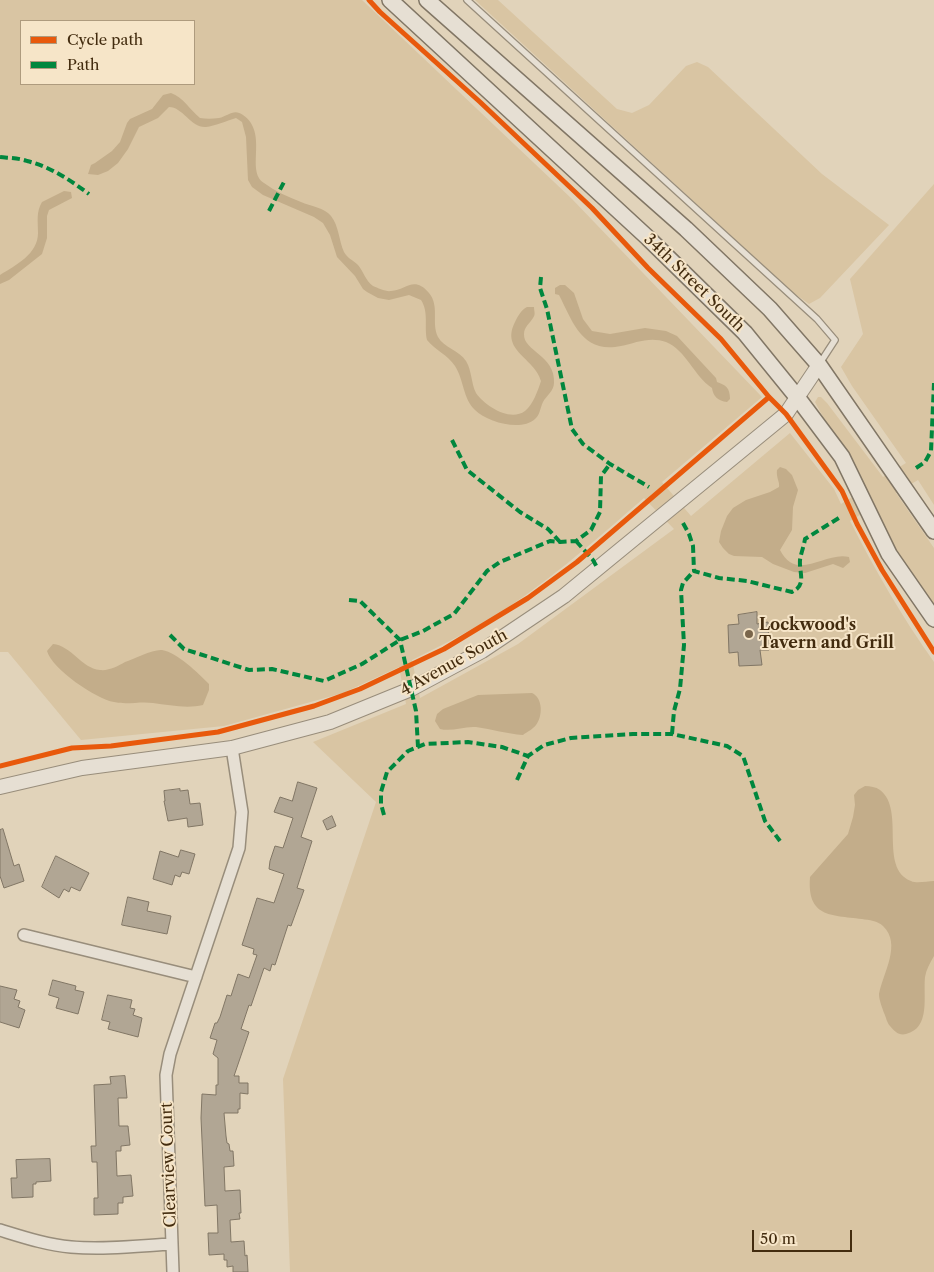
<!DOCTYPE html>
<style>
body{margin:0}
#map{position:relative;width:934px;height:1272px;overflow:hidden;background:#e1d3ba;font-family:"Libre Caslon Text",serif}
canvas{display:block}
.legend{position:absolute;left:20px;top:20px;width:175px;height:65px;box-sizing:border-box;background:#f6e5c8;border:1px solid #ae9b7e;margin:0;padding:6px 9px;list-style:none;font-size:15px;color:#432c0f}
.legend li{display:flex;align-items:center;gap:10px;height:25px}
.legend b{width:25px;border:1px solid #ae9b7e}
.scale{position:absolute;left:752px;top:1230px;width:100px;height:22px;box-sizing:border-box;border:2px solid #432c0f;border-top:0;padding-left:6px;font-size:15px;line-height:18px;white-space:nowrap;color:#432c0f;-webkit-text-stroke:4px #f6e5c8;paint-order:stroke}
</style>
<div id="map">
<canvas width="934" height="1272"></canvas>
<ul class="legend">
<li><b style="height:6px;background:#e8590c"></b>Cycle path</li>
<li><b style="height:6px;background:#00873e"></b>Path</li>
</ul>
<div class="scale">50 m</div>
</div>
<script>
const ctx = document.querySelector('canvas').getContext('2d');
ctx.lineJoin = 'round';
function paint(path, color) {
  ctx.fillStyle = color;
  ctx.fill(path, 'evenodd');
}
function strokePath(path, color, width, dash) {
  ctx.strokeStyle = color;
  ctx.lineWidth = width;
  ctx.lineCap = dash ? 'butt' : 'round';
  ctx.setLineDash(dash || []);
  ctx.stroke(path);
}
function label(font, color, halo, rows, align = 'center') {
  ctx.font = font + ' "Libre Caslon Text",serif';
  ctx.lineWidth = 4;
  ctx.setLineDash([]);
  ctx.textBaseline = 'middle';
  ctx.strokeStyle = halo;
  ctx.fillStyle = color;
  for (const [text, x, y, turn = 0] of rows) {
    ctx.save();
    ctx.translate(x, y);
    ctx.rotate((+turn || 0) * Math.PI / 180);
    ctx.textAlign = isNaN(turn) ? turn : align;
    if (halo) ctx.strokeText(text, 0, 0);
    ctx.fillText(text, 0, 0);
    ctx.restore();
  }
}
paint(new Path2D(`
 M 0,0 L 362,0 L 572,199 L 762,397 L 662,482 L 691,516 L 790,433 L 834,489 L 841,504 L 865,489 C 852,457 830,432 815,402 L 818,397 L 821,397 L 827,403 L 883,477 L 906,463 L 852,386 L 841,367 L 863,334 L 850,279 L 934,184 L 934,505 L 918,480 L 896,493 L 934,548 L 934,608 C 911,576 889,543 873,507 L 850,521 C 875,570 902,617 934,662 L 934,1272 L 290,1272 L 283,1079 L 376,802 L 313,742 L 406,704 L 399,667 L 343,693 L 224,726 L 81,740 L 8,652 L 0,652 ZM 21,21 L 194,21 L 194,84 L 21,84 ZM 644,498 L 674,529 L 518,644 L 420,698 L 412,660 C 436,648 460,636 483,623 C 542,588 593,542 644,498 Z
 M 475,0 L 498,0 L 617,109 L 632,113 L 649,105 L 686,66 L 697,62 L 708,67 L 822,174 L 889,225 L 820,298 L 809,304 L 791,291 Z`), '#d9c5a3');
paint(new Path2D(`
 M 171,93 C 183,97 190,110 200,118 C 206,119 212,119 219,118 C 228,116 234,108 243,115 C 269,133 245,171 264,183 C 275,191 288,197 301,202 C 310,206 325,208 331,216 C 339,226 339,241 344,252 C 347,258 353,260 358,265 C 364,272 365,280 373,286 C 378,288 386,292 391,291 C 406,290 414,275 429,293 C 440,306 431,323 438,337 C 444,348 459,350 466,361 C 472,371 471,383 476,393 C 485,406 510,422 525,411 C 533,405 538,390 541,381 C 535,358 500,351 515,322 C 518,316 521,310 527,307 L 534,307 C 534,312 536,314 533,318 C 530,323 524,327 524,334 C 523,351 556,356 554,383 C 554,391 546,396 543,402 C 540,408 540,415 535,419 C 521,432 487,422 475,410 C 463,399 464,380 455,366 C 448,355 435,350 427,340 C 424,327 429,312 421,300 L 409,295 L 389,300 L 378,298 L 367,292 L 363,289 L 355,276 L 337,257 L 330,235 L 323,223 L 314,217 L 263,195 L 252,187 L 248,180 L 246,137 L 242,122 L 236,118 C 226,121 215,126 206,127 C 191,128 183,107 169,107 L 158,118 L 139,127 L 128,149 L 118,163 L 108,171 L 98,175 L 88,174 L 91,165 L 95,163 L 112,151 L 120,142 L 127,123 L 130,119 L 152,109 L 163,95 Z
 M 64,191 L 71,192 L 72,198 L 49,210 L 47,216 L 47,238 L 42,254 L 9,280 L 0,284 L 0,275 C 16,265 38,254 38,233 C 38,221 36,212 42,202 Z
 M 560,285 L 565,285 L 574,293 L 583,319 L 592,331 L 610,334 L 645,328 L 666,331 L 677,336 L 716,378 L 717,382 C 726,385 730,388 730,399 L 727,402 C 718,401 713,396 712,388 C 694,376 686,350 666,342 C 650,336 635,343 621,346 C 582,354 573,322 559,295 L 555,294 L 555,288 Z
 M 780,467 L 786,469 L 792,475 L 798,490 L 793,507 L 792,530 L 780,550 C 797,583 825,551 849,557 L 850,562 L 843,568 L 833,564 L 805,573 L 794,572 L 773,564 L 762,557 L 734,556 L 729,554 L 723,548 L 719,542 L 721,531 L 727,516 L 733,508 L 746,500 L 770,492 L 779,487 C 780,482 776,478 777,470 Z
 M 53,644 C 72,646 81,668 100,670 C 109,671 118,666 125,662 C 134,659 153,649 162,650 C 178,653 198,673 209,684 L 209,690 L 203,705 C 187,709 169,705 153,703 C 140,701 127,705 114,702 C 96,699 52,669 47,651 Z
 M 532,693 C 543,698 543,716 536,725 C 533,729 527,732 523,735 C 507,734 492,729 476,727 C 464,726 452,732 440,729 L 435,721 L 437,714 L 443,709 L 478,695 Z
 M 865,786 C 870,786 876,787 880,790 C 906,810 878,868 911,881 C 917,884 927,881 934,881 L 934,956 C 930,963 926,970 925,977 C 923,996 931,1028 906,1034 C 899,1036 894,1031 890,1026 C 887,1023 886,1017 884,1013 C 882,1007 879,1000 879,994 C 883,973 902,944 883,926 C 878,921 869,920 862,919 C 830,915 807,917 810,877 L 848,834 L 853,817 L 855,805 L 854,795 L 858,790 Z`), '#c3ad8a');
const building = new Path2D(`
 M 757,612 L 757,624 L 768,622 L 769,650 L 760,650 L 762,665 L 739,666 L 738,652 L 729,653 L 728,625 L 739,624 L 738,615 Z
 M 298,782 L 317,788 L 301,837 L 312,841 L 297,888 L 304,890 L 291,926 L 288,925 L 275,965 L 272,964 L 270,971 L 264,968 L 251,1006 L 249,1005 L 241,1029 L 249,1032 L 234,1076 L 239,1076 L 239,1083 L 248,1083 L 248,1094 L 240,1093 L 240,1109 L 238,1109 L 238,1113 L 224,1113 L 226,1136 L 227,1143 L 229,1144 L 230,1151 L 233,1151 L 234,1166 L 224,1167 L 225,1191 L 240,1190 L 241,1213 L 239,1213 L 240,1219 L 230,1220 L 231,1242 L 244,1241 L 245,1256 L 247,1255 L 248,1272 L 233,1272 L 233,1266 L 227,1267 L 227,1260 L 224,1260 L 224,1254 L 209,1255 L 208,1233 L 218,1233 L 217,1205 L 205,1206 L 201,1118 L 202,1094 L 216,1095 L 216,1085 L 218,1085 L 218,1058 L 213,1054 L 217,1040 L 210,1038 L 215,1023 L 217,1023 L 220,1017 L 227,995 L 231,996 L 238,974 L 249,978 L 257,955 L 253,954 L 254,949 L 242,945 L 257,898 L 274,903 L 284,874 L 269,869 L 270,861 L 275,846 L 283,848 L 293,818 L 274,812 L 280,797 L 292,801 Z
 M 180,789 L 180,791 L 188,790 L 190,804 L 200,803 L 203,825 L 188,827 L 187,818 L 168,821 L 164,801 L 165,801 L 164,791 Z
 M 332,816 L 336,826 L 327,830 L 323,821 Z
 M 3,829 L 14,866 L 19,864 L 24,881 L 4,888 L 0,876 L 0,830 Z
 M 181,850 L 195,854 L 189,874 L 182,872 L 180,877 L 175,875 L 172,885 L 153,879 L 160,851 L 178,857 Z
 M 56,856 L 89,873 L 80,891 L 71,887 L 69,892 L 64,889 L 59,898 L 42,887 Z
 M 128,897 L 149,902 L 147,911 L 171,916 L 167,934 L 122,925 Z
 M 53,980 L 76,986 L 75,990 L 84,992 L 78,1014 L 56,1008 L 59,998 L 49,995 Z
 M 0,986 L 17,990 L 14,999 L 20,1001 L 18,1007 L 25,1010 L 19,1028 L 0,1022 Z
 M 108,995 L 132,1000 L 130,1008 L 135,1009 L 133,1015 L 142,1018 L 138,1037 L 108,1029 L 110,1022 L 102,1020 Z
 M 125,1076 L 127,1098 L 118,1098 L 119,1126 L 128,1126 L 130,1145 L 121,1146 L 121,1151 L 116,1151 L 117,1176 L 131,1175 L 133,1196 L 123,1197 L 123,1203 L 118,1203 L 118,1214 L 94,1215 L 94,1198 L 98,1198 L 97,1162 L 92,1162 L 91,1146 L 96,1146 L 94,1085 L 111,1084 L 110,1077 Z
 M 50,1159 L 51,1181 L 36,1182 L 36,1184 L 33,1184 L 33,1197 L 12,1198 L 11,1178 L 17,1178 L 16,1160 Z`);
paint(building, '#b1a694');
strokePath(building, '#817665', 1);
const service = new Path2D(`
 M 467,0 L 817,319 L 835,340 L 820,363`);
const minor = new Path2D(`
 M 24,935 L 196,977
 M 0,1230 C 23,1237 47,1245 71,1247 C 104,1250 138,1246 172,1244 L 166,1075 L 170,1054 L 239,848 L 242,812 L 232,748
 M 172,1244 L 173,1272`);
const tertiary = new Path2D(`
 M 0,787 L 82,768 L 232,748 L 330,722 L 411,689 L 482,651 L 564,596 L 786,414 L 819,365`);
const secondary = new Path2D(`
 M 390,0 L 648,238 L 745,333 L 797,397 L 842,457 L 889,554 L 934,619
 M 427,0 L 686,229 L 770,309 L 819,365 L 934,531`);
strokePath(service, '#988d7b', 8);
strokePath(minor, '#988d7b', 14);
strokePath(tertiary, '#988d7b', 16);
strokePath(secondary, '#817665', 18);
strokePath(service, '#e6dfd3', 5.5);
strokePath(minor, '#e6dfd3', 11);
strokePath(tertiary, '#e6dfd3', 14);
strokePath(secondary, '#e6dfd3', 15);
strokePath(new Path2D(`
 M 0,157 C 9,158 19,158 27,161 C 51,167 70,180 89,194
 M 269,211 L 285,180
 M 541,277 L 540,288 L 547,309 L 572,429 L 583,444 L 610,464 L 649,487
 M 452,440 L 467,470 L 520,512 L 548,529 L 560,542
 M 916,468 L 925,462 L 931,451 L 934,383
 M 683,523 L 689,534 L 693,546 L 694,571 L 719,578 L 747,581 L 792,592 C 807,585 799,573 800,560 C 801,553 804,546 805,539 L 842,516
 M 576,541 L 593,560 L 598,569
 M 349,600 L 360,601 L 400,640 L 416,711 L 418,747
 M 170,635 L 184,649 L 249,670 L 272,669 L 324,681 L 362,664 L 400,640 L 423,631 L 454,614 L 487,571 L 500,562 L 550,541 L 560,542 L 576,541 L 591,530 L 600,512 L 601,476 L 610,464
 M 672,734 L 674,711 L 680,689 L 684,645 L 681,590 L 683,583 L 694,571
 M 517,780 L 528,756 L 544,745 L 571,738 L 633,734 L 672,734 L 727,746 L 743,756 L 765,821 L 780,841
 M 384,815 L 381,804 L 381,792 L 387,772 L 408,751 L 425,744 L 468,742 L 502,747 L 528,756`), '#00873e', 4, [8, 4]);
strokePath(new Path2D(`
 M 369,0 L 380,12 L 480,102 L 592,208 L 648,268 L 721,339 L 769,397 L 786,414 L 842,491 L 857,524 L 882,570 L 934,652
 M 0,766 L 72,748 L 111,746 L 218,732 L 314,706 L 360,689 L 444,649 L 528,598 L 577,562 L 769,397`), '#e8590c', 5);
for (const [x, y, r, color] of [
 [749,634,5,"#7a664b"]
]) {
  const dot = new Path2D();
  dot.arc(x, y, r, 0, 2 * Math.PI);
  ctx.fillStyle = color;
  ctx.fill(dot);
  strokePath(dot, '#f6e5c8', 2);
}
label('16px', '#432c0f', '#f6e5c8', [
 ["34th Street South",694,283,44],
 ["4 Avenue South",454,663,-29],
 ["Clearview Court",169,1165,-92]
]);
label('bold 16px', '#432c0f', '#f6e5c8', [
 ["Lockwood's",759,625],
 ["Tavern and Grill",759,643]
], 'left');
</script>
